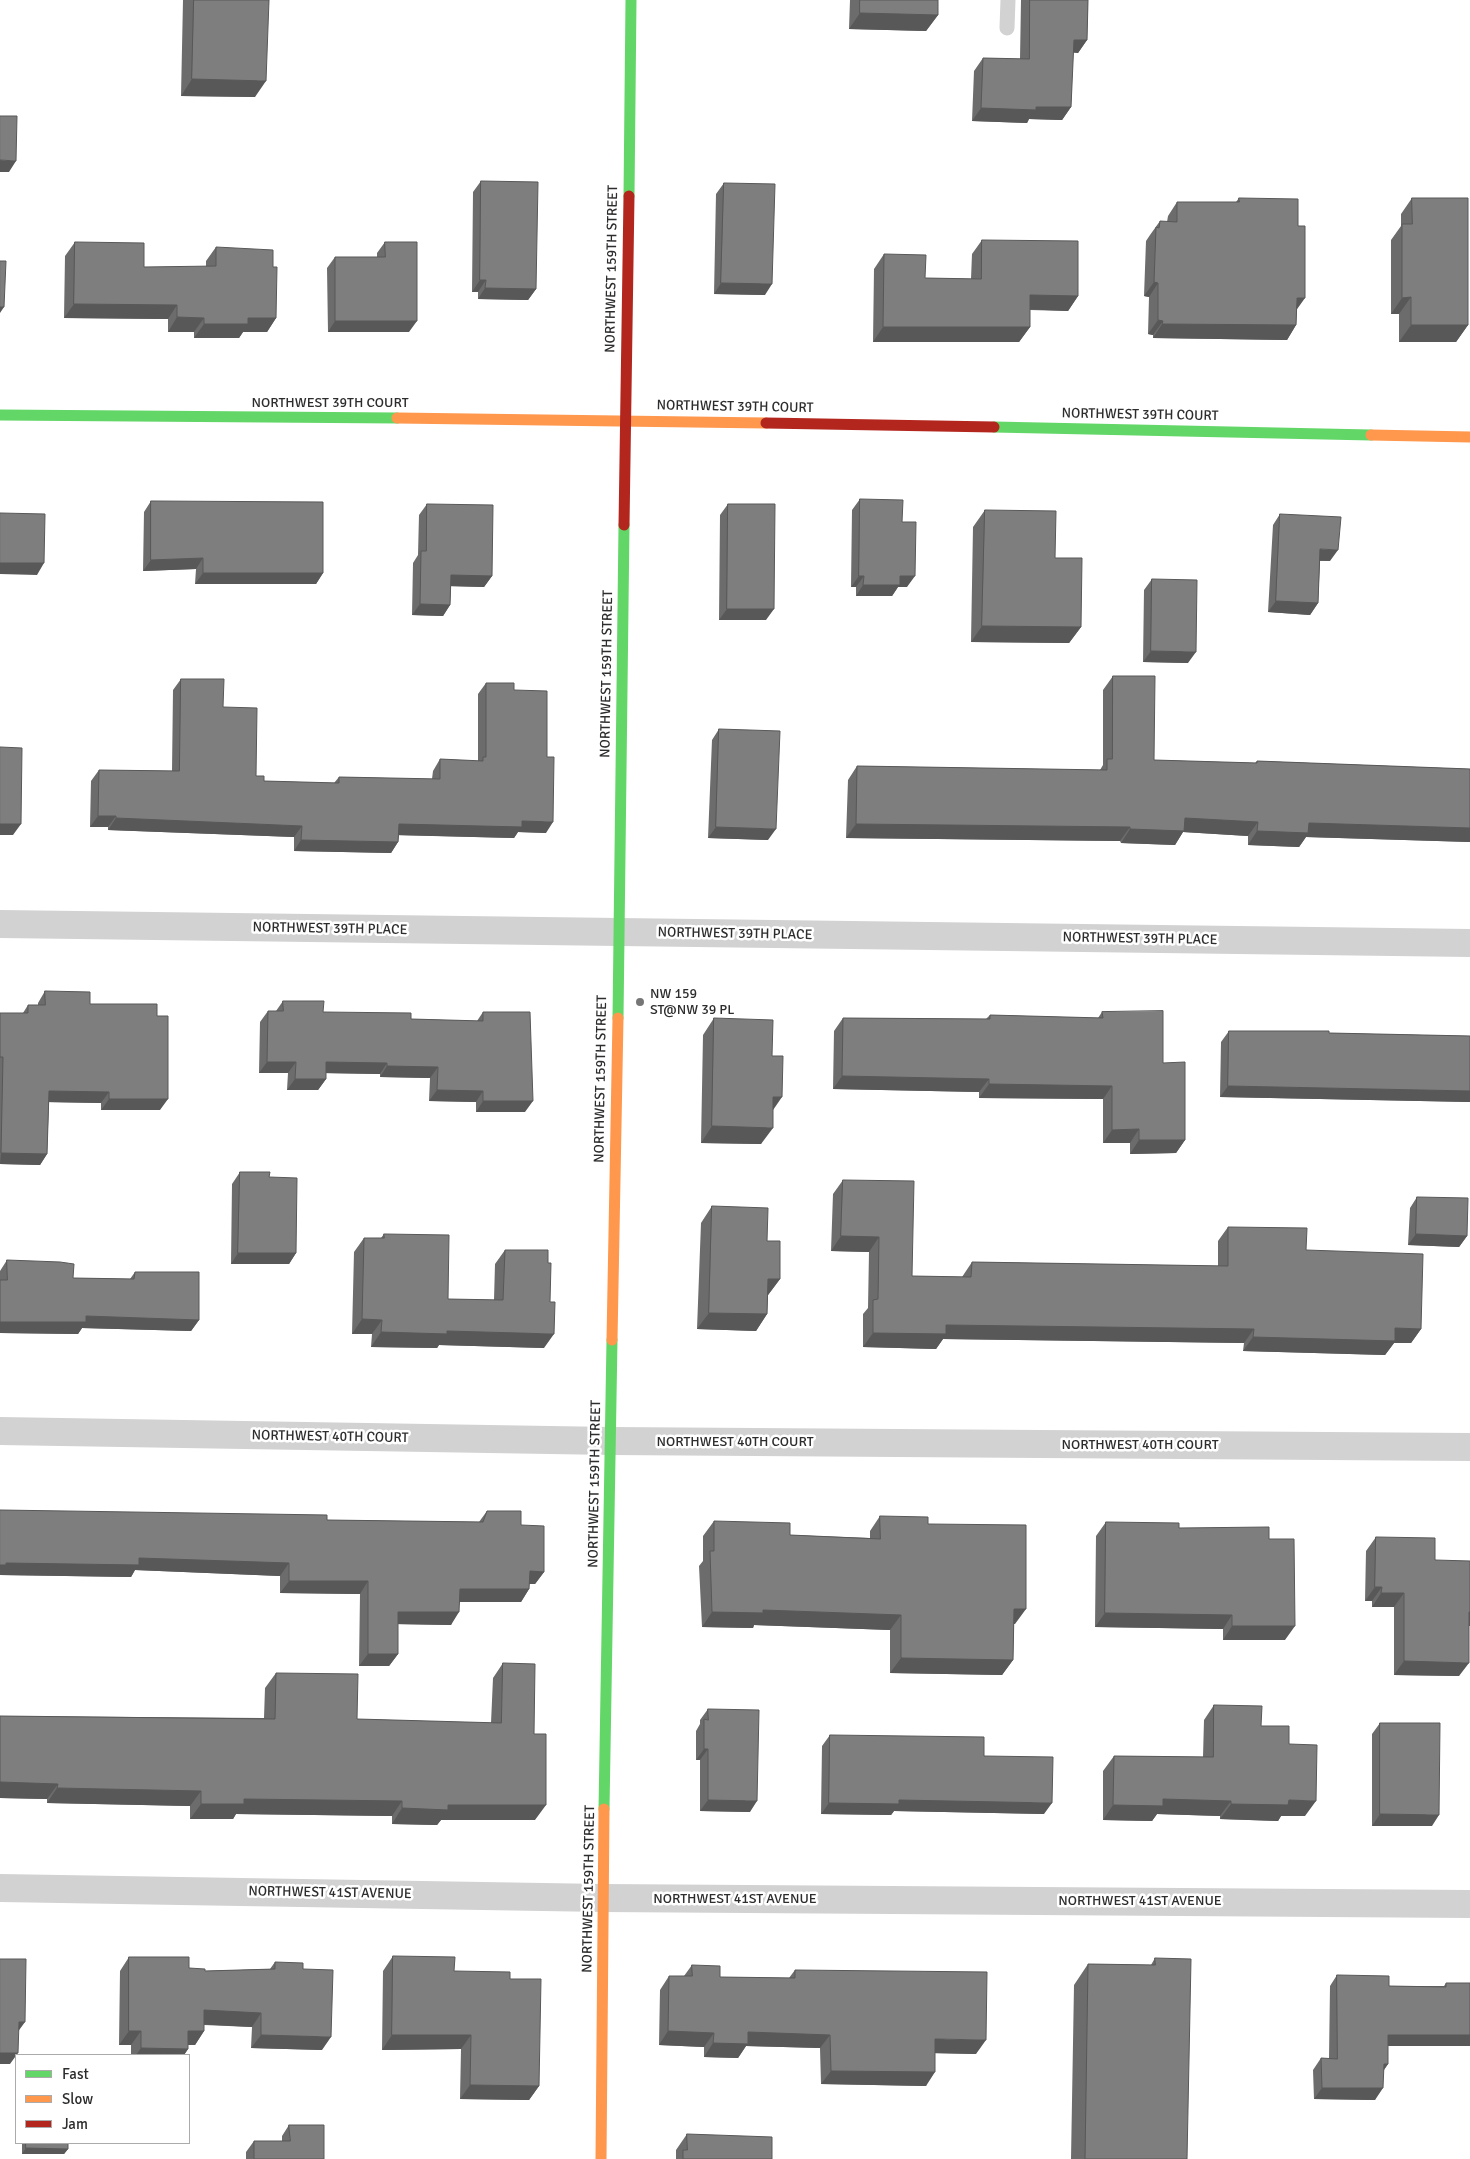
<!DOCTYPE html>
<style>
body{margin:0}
#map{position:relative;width:1470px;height:2159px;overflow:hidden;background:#fff;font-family:Signika,sans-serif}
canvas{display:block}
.legend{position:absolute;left:15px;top:2054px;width:175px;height:90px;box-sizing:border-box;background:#fff;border:1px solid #ababab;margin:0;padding:6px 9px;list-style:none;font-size:15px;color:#2d2d2d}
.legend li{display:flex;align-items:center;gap:10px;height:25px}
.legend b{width:25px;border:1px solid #ababab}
</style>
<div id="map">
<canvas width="1470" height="2159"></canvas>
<ul class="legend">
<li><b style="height:6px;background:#63d668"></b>Fast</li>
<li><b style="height:6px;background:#ff974d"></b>Slow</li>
<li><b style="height:6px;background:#b3261e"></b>Jam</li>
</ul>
</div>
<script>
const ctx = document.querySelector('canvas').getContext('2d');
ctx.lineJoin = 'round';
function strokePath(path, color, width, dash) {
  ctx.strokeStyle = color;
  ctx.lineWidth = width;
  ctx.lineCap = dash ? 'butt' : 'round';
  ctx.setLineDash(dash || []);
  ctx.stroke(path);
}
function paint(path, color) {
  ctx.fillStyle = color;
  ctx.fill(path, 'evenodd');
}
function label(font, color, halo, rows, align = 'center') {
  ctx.font = font + ' Signika,sans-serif';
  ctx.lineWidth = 5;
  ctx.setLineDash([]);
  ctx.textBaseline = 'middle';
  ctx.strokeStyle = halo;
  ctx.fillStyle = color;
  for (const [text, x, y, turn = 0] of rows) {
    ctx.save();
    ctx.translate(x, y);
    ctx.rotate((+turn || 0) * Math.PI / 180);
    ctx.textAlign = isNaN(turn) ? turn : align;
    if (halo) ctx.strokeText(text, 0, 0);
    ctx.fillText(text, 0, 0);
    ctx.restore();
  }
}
strokePath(new Path2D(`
 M 1007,28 L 1008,0`), '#d2d2d2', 15);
strokePath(new Path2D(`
 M 0,924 L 1470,943
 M 0,1431 L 611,1441 L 1470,1447
 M 0,1888 L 603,1898 L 1470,1904`), '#d2d2d2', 28);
strokePath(new Path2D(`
 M 629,196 L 631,0
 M 0,415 L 397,418
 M 994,427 L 1371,435
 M 618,1018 L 624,525
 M 604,1809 L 612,1340`), '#63d668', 11);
strokePath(new Path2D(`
 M 397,418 L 766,423
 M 1371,435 L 1470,437
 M 612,1340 L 618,1018
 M 601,2159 L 604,1809`), '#ff974d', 11);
strokePath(new Path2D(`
 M 766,423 L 994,427
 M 624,525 L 629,196`), '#b3261e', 11);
paint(new Path2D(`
 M 183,0 L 269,0 L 255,97 L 181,96 Z
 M 850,0 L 938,0 L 938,15 L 926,31 L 849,29 Z
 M 1021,0 L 1088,0 L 1087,40 L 1078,53 L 1073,52 L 1071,107 L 1062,120 L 1029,119 L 1027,123 L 972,121 L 974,71 L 983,58 L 1020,59 Z
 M 481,181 L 536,289 L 528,300 L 478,299 L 478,292 L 472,292 L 473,192 Z
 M 724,183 L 765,295 L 714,294 L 716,194 Z
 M 1239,198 L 1297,309 L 1296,325 L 1287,340 L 1153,338 L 1153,335 L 1148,334 L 1149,297 L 1144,296 L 1146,241 L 1150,235 L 1160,221 L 1167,222 L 1168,216 L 1177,202 L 1236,202 Z
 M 1412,198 L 1468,325 L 1456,342 L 1399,342 L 1399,314 L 1391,314 L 1391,240 L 1401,226 L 1401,214 Z
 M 982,240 L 1078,296 L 1068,311 L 1030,310 L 1030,327 L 1019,342 L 873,342 L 874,269 L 884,254 L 925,278 L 971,279 L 972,254 Z
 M 75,242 L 144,267 L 206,267 L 206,261 L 216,247 L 273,267 L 276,318 L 267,332 L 243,332 L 239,338 L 194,338 L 194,332 L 168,332 L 168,319 L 64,318 L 65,256 Z
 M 385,242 L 409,332 L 328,332 L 327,268 L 335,257 L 377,257 L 377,253 Z
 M 860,499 L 902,522 L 907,587 L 898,587 L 892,596 L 856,596 L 856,587 L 851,587 L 852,510 Z
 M 151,501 L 323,573 L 316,584 L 195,584 L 196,569 L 143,571 L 144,512 Z
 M 427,504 L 492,576 L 484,587 L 451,586 L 450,605 L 443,616 L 412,615 L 413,563 L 418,555 L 419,515 Z
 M 728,504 L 766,620 L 719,620 L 720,515 Z
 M 985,510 L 1055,558 L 1081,627 L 1069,643 L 971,642 L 973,527 Z
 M 1280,514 L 1330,561 L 1320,561 L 1318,603 L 1310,615 L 1268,612 L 1273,525 Z
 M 1152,579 L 1188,663 L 1143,662 L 1144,590 Z
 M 1113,676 L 1154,760 L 1255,763 L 1257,761 L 1470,769 L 1470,842 L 1306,837 L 1299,847 L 1248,845 L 1248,836 L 1183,832 L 1175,845 L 1121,843 L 1120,841 L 846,838 L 848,780 L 857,766 L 1100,770 L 1103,765 L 1103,690 Z
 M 181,679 L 223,707 L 256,776 L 264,781 L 334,783 L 339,777 L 432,779 L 433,771 L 440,759 L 478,761 L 478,694 L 486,683 L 514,690 L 546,833 L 518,832 L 514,838 L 399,835 L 398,842 L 391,853 L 294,851 L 294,837 L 108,830 L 108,827 L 90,827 L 91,781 L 99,770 L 172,771 L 173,690 Z
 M 719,729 L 768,840 L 708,838 L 712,740 Z
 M 45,991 L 90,1004 L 160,1110 L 101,1110 L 101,1103 L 49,1102 L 47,1154 L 40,1165 L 0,1164 L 0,1013 L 23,1013 L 28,1005 L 38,1005 L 38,1003 Z
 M 283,1001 L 323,1012 L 411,1019 L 477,1021 L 483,1012 L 525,1112 L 476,1112 L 476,1102 L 429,1101 L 430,1078 L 380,1077 L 380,1074 L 326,1073 L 326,1079 L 318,1090 L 287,1090 L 288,1073 L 259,1073 L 260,1022 L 268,1011 L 276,1011 Z
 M 1102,1012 L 1163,1063 L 1185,1140 L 1176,1153 L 1130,1154 L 1130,1143 L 1103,1143 L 1103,1099 L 979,1098 L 979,1092 L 833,1089 L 834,1031 L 843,1018 L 986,1019 L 990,1015 L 1098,1018 Z
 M 714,1018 L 772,1056 L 773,1110 L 761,1144 L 701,1143 L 703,1035 Z
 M 1229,1031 L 1470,1036 L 1470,1102 L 1220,1097 L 1221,1042 Z
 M 240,1172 L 269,1177 L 296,1253 L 289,1264 L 231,1264 L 232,1184 Z
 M 843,1180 L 912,1276 L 962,1277 L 972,1262 L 1218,1266 L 1218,1241 L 1228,1227 L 1306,1250 L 1421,1329 L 1411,1343 L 1394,1343 L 1385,1355 L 1243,1351 L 1244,1343 L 943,1339 L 936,1349 L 863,1347 L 863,1314 L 868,1308 L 869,1252 L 831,1251 L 833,1194 Z
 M 1417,1197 L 1467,1236 L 1459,1247 L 1408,1245 L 1410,1208 Z
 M 712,1206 L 767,1241 L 780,1279 L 768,1295 L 767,1314 L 756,1331 L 697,1329 L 701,1223 Z
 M 384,1234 L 448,1299 L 494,1300 L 495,1264 L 505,1250 L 544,1348 L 439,1345 L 437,1348 L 371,1347 L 372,1334 L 352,1334 L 354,1252 L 364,1238 L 381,1238 Z
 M 7,1260 L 73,1278 L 130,1279 L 135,1272 L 199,1320 L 191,1331 L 82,1328 L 78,1334 L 0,1333 L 0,1271 Z
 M 0,1510 L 327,1520 L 479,1522 L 487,1511 L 521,1525 L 544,1572 L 535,1584 L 529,1584 L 529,1589 L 521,1602 L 460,1602 L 451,1625 L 398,1624 L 398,1654 L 389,1666 L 359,1666 L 360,1594 L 280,1593 L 280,1576 L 135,1570 L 131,1577 L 0,1575 Z
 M 880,1516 L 928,1524 L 1015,1624 L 1014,1624 L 1013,1660 L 1002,1675 L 890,1673 L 890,1630 L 754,1625 L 753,1628 L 702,1627 L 699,1566 L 703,1561 L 703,1536 L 714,1521 L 790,1535 L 870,1538 L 870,1531 Z
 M 1106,1522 L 1269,1539 L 1285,1640 L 1223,1640 L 1223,1629 L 1095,1627 L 1096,1536 Z
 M 1376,1537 L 1435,1560 L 1469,1626 L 1459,1676 L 1394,1675 L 1394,1607 L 1372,1607 L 1372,1601 L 1365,1601 L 1366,1551 Z
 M 503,1663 L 534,1734 L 535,1820 L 441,1820 L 437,1825 L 392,1824 L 392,1816 L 236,1814 L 233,1819 L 190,1819 L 190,1806 L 47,1803 L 47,1799 L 0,1798 L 0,1716 L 264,1718 L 265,1688 L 276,1673 L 357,1719 L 491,1723 L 493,1678 Z
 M 1214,1705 L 1261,1726 L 1289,1744 L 1305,1816 L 1281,1816 L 1278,1821 L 1220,1819 L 1220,1816 L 1157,1814 L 1152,1821 L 1103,1820 L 1103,1771 L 1114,1756 L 1203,1757 L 1204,1720 Z
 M 708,1709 L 750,1812 L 700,1811 L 700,1760 L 696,1760 L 696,1731 L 700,1724 L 700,1720 Z
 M 1380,1723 L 1432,1826 L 1372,1826 L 1372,1734 Z
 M 830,1735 L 984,1756 L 1044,1814 L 894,1811 L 891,1815 L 821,1814 L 822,1746 Z
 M 393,1956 L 454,1971 L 510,1979 L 539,2086 L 529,2100 L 460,2099 L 461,2049 L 382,2050 L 383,1971 Z
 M 129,1957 L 205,1971 L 270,1969 L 275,1962 L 303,1969 L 322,2050 L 251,2048 L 252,2027 L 204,2025 L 204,2031 L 195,2045 L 188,2045 L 188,2049 L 184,2055 L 131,2055 L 131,2045 L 119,2045 L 120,1971 Z
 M 1155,1958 L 1187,2159 L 1071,2159 L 1074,1985 L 1088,1964 L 1151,1965 Z
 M 692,1965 L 720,1977 L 789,1978 L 795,1970 L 976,2054 L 935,2053 L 926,2086 L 821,2084 L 820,2048 L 746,2046 L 738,2058 L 704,2057 L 704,2047 L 659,2045 L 660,1990 L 669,1976 L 684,1976 Z
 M 1337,1975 L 1389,1986 L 1444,1986 L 1446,1983 L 1470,2046 L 1388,2046 L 1388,2064 L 1384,2070 L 1375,2100 L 1314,2099 L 1313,2070 L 1321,2058 L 1329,2059 L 1330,1986 Z
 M 289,2125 L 324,2159 L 246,2159 L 246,2152 L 254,2141 L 282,2141 L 282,2136 Z
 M 687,2134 L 772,2159 L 676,2159 L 676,2150 Z
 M 22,2143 L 68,2143 L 68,2149 L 64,2154 L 22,2154 Z`), '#6c6c6c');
paint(new Path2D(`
 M 860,13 L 938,15 L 926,31 L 849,29 Z
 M 1074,40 L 1087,40 L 1078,53 L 1065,52 Z
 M 192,79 L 266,81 L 255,97 L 181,96 Z
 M 1036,107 L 1071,107 L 1062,120 L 1029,119 L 1027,123 L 972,121 L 981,108 Z
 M 0,160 L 16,161 L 9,172 L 0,172 Z
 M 480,280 L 486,280 L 478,292 L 472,292 Z
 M 1154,282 L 1158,283 L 1149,297 L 1144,296 Z
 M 721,283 L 772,284 L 765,295 L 714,294 Z
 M 485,288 L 536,289 L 528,300 L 478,299 Z
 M 1030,295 L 1078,296 L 1068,311 L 1020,309 Z
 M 1411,297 L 1399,314 L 1391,314 L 1402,298 Z
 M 1297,298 L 1305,298 L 1295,312 Z
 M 74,304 L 177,305 L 168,319 L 64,318 Z
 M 0,307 L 4,307 L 0,313 Z
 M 177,317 L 204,318 L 194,332 L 168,332 Z
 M 248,318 L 276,318 L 267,332 L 243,332 L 239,338 L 194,338 L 204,324 Z
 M 1158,320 L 1163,321 L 1153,335 L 1148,334 Z
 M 335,321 L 417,321 L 409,332 L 328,332 Z
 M 1162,324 L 1296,325 L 1287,340 L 1153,338 Z
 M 1411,325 L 1468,325 L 1456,342 L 1399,342 Z
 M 883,327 L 1030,327 L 1019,342 L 873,342 Z
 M 1320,549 L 1338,550 L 1330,561 L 1313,560 Z
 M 203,558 L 196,569 L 143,571 L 151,560 Z
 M 0,563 L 44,563 L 37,575 L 0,574 Z
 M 203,573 L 323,573 L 316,584 L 195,584 Z
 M 451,575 L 492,576 L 484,587 L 443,586 Z
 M 859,576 L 864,576 L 856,587 L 851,587 Z
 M 900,576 L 915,576 L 907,587 L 898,587 L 892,596 L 856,596 L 863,585 Z
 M 1276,601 L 1318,603 L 1310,615 L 1268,612 Z
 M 420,604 L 450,605 L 443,616 L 412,615 Z
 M 727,609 L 774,609 L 766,620 L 719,620 Z
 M 982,626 L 1081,627 L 1069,643 L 971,642 Z
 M 1151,651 L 1196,652 L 1188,663 L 1143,662 Z
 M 98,816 L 116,816 L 108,827 L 90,827 Z
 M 116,818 L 302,826 L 294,837 L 108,830 Z
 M 1185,818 L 1258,822 L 1248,836 L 1183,832 L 1175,845 L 1121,843 L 1130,829 Z
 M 522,821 L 553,822 L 546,833 L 518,832 L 514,838 L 391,835 L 399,824 Z
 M 1309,823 L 1470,828 L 1470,842 L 1306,837 L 1299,847 L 1248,845 L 1257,831 Z
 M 0,824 L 21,824 L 13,835 L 0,835 Z
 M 856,824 L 1130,827 L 1120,841 L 846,838 Z
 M 716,827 L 776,829 L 768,840 L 708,838 Z
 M 301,840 L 398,842 L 391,853 L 294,851 Z
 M 267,1062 L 296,1062 L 288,1073 L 259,1073 Z
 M 326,1062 L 387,1063 L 380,1074 L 318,1073 Z
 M 387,1066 L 438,1067 L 430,1078 L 380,1077 Z
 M 842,1076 L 989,1079 L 979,1092 L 833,1089 Z
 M 295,1079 L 326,1079 L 318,1090 L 287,1090 Z
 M 989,1084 L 1112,1086 L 1103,1099 L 979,1098 Z
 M 1228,1086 L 1470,1091 L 1470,1102 L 1220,1097 Z
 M 437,1090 L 483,1091 L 476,1102 L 429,1101 Z
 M 49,1091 L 109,1092 L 101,1103 L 41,1102 Z
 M 773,1097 L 782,1097 L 771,1113 Z
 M 109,1099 L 168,1099 L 160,1110 L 101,1110 Z
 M 483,1101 L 533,1101 L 525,1112 L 476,1112 Z
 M 712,1126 L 773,1128 L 761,1144 L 701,1143 Z
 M 1139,1129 L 1130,1143 L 1103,1143 L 1112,1130 Z
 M 1139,1140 L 1185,1140 L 1176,1153 L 1130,1154 Z
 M 1,1153 L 47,1154 L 40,1165 L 0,1164 Z
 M 1416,1234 L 1467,1236 L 1459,1247 L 1408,1245 Z
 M 841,1236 L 879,1237 L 869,1252 L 831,1251 Z
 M 238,1253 L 296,1253 L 289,1264 L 231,1264 Z
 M 768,1279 L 780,1279 L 768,1295 L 756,1295 Z
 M 709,1313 L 767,1314 L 756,1331 L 697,1329 Z
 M 86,1316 L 199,1320 L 191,1331 L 82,1328 L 78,1334 L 0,1333 L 0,1322 Z
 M 362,1319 L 382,1320 L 372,1334 L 352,1334 Z
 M 946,1325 L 1254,1329 L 1244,1343 L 943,1339 L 936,1349 L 863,1347 L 873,1333 Z
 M 1395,1328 L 1421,1329 L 1411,1343 L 1394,1343 L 1385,1355 L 1243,1351 L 1253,1337 Z
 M 447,1331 L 554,1334 L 544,1348 L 439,1345 L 437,1348 L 371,1347 L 381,1332 Z
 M 139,1558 L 289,1563 L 280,1576 L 135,1570 L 131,1577 L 0,1575 L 0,1565 L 6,1563 Z
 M 530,1571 L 544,1572 L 535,1584 L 521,1584 Z
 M 289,1581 L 368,1581 L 360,1594 L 280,1593 Z
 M 1375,1587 L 1382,1587 L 1372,1601 L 1365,1601 Z
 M 460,1589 L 529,1589 L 521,1602 L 451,1602 Z
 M 1381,1593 L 1404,1593 L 1394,1607 L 1372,1607 Z
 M 1014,1609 L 1026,1609 L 1015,1624 L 1004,1624 Z
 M 763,1610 L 901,1615 L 890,1630 L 754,1625 L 753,1628 L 702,1627 L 712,1612 Z
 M 398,1612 L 459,1612 L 451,1625 L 390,1624 Z
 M 1469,1612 L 1470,1612 L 1470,1626 L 1459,1626 Z
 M 1105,1613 L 1232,1615 L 1223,1629 L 1095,1627 Z
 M 1232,1626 L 1295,1626 L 1285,1640 L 1223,1640 Z
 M 368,1654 L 398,1654 L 389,1666 L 359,1666 Z
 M 901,1658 L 1013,1660 L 1002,1675 L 890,1673 Z
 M 1404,1661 L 1469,1663 L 1459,1676 L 1394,1675 Z
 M 704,1749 L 708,1749 L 700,1760 L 696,1760 Z
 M 0,1782 L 58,1784 L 47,1799 L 0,1798 Z
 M 57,1788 L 201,1791 L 190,1806 L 47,1803 Z
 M 244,1799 L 402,1801 L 392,1816 L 236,1814 L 233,1819 L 190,1819 L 201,1804 Z
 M 1163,1799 L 1231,1801 L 1220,1816 L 1157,1814 L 1152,1821 L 1103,1820 L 1113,1805 Z
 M 708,1800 L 757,1801 L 750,1812 L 700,1811 Z
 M 899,1800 L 1052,1803 L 1044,1814 L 894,1811 L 891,1815 L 821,1814 L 829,1803 Z
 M 1289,1800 L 1316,1801 L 1305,1816 L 1281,1816 L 1278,1821 L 1220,1819 L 1231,1804 Z
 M 448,1805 L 546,1805 L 535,1820 L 441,1820 L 437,1825 L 392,1824 L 402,1808 Z
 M 1380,1814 L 1439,1815 L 1432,1826 L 1372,1826 Z
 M 204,2010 L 261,2013 L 252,2027 L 195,2024 Z
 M 19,2022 L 25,2022 L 17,2033 Z
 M 129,2031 L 141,2031 L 131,2045 L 119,2045 Z
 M 188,2031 L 204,2031 L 195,2045 L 178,2045 Z
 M 668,2031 L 714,2033 L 704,2047 L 659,2045 Z
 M 748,2032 L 830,2035 L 820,2048 L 746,2046 L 738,2058 L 704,2057 L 713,2043 Z
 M 261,2035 L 331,2037 L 322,2050 L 251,2048 Z
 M 392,2035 L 471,2035 L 461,2049 L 382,2050 Z
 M 1388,2035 L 1470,2035 L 1470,2046 L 1381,2046 Z
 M 935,2039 L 986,2040 L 976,2054 L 925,2053 Z
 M 141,2048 L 188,2049 L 184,2055 L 136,2055 Z
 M 0,2053 L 18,2053 L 10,2064 L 0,2064 Z
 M 1384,2064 L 1388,2064 L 1380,2075 Z
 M 831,2071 L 935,2072 L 926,2086 L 821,2084 Z
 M 470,2085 L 539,2086 L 529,2100 L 460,2099 Z
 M 1322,2088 L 1383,2088 L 1375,2100 L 1314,2099 Z
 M 26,2148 L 68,2149 L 64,2154 L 22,2154 Z`), '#585858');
const building = new Path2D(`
 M 194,0 L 269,0 L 266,81 L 192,79 Z
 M 860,0 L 938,0 L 938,15 L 860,13 Z
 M 1030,0 L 1088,0 L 1087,40 L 1074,40 L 1071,107 L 1036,107 L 1036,110 L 981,108 L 983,58 L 1029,59 Z
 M 0,116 L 17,116 L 16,161 L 0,160 Z
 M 481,181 L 538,182 L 536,289 L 485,288 L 486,280 L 480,280 Z
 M 724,183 L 775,184 L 772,284 L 721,283 Z
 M 1239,198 L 1298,199 L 1298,226 L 1305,226 L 1305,298 L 1297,298 L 1296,325 L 1162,324 L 1163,321 L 1158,320 L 1158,283 L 1154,282 L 1156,227 L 1159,228 L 1160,221 L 1177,222 L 1177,202 L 1239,202 Z
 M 1412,198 L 1468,198 L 1468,325 L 1411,325 L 1411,297 L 1402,298 L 1402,224 L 1412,224 Z
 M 982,240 L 1078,241 L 1078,296 L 1030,295 L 1030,327 L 883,327 L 884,254 L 926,255 L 925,278 L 981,279 Z
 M 75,242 L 144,243 L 144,267 L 216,266 L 216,247 L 273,250 L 273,267 L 277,267 L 276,318 L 248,318 L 248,324 L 204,324 L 204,318 L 177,317 L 177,305 L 74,304 Z
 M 385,242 L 417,242 L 417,321 L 335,321 L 335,257 L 385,257 Z
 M 0,261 L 6,261 L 4,307 L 0,307 Z
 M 860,499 L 903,500 L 902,522 L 916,522 L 915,576 L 900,576 L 900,585 L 863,585 L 864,576 L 859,576 Z
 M 151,501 L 323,502 L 323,573 L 203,573 L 203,558 L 151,560 Z
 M 427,504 L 493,505 L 492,576 L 451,575 L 450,605 L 420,604 L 421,551 L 426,551 Z
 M 728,504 L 775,504 L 774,609 L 727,609 Z
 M 985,510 L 1056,511 L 1055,558 L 1082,558 L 1081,627 L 982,626 Z
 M 0,513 L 45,514 L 44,563 L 0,563 Z
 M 1280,514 L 1341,517 L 1338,550 L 1320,549 L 1318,603 L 1276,601 Z
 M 1152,579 L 1197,580 L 1196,652 L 1151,651 Z
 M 1113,676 L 1155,676 L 1154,760 L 1257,763 L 1257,761 L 1470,769 L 1470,828 L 1309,823 L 1308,833 L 1257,831 L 1258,822 L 1185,818 L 1184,831 L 1130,829 L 1130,827 L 856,824 L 857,766 L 1107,770 L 1107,759 L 1112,759 Z
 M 181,679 L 224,679 L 223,707 L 257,708 L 256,776 L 264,776 L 264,781 L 339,783 L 339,777 L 440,779 L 440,759 L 483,761 L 483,757 L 486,757 L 486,683 L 514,683 L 514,690 L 547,691 L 547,757 L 554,757 L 553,822 L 522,821 L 522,827 L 399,824 L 398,842 L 301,840 L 302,826 L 116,818 L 116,816 L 98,816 L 99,770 L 179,771 Z
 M 719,729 L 780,731 L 776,829 L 716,827 Z
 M 0,747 L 22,748 L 21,824 L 0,824 Z
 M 45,991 L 90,992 L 90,1004 L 157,1004 L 157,1016 L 168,1016 L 168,1099 L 109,1099 L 109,1092 L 49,1091 L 47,1154 L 1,1153 L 3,1057 L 0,1057 L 0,1013 L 28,1013 L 28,1005 L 45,1005 Z
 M 283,1001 L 324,1001 L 323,1012 L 411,1013 L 411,1019 L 483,1021 L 483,1012 L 530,1012 L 533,1101 L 483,1101 L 483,1091 L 437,1090 L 438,1067 L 387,1066 L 387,1063 L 326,1062 L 326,1079 L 295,1079 L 296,1062 L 267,1062 L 268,1011 L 283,1011 Z
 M 1163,1011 L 1163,1063 L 1185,1062 L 1185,1140 L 1139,1140 L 1139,1129 L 1112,1130 L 1112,1086 L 989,1084 L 989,1079 L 842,1076 L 843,1018 L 990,1019 L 990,1015 L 1103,1018 L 1102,1012 Z
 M 714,1018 L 773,1020 L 772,1056 L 783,1056 L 782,1097 L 773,1097 L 773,1128 L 712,1126 Z
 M 1229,1031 L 1329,1031 L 1329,1033 L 1470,1036 L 1470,1091 L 1228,1086 Z
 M 240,1172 L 270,1172 L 269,1177 L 297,1178 L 296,1253 L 238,1253 Z
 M 843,1180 L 914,1181 L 912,1276 L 971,1277 L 972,1262 L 1228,1266 L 1228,1227 L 1307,1228 L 1306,1250 L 1423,1254 L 1421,1329 L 1395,1328 L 1395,1341 L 1253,1337 L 1254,1329 L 946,1325 L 946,1334 L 873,1333 L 873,1300 L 878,1299 L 879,1237 L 841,1236 Z
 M 1417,1197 L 1468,1198 L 1467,1236 L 1416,1234 Z
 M 712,1206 L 768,1208 L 767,1241 L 780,1241 L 780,1279 L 768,1279 L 767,1314 L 709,1313 Z
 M 384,1234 L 449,1235 L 448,1299 L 503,1300 L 505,1250 L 548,1250 L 548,1263 L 551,1263 L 550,1302 L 555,1302 L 554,1334 L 447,1331 L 447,1334 L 381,1332 L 382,1320 L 362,1319 L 364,1238 L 384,1238 Z
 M 7,1260 L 60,1262 L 74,1264 L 73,1278 L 134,1279 L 135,1272 L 199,1272 L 199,1320 L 86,1316 L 86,1322 L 0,1322 L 0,1280 L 7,1280 Z
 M 0,1510 L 327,1515 L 327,1520 L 483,1522 L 487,1511 L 521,1511 L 521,1525 L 544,1526 L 544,1572 L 530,1571 L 529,1589 L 460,1589 L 459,1612 L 398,1612 L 398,1654 L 368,1654 L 368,1581 L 289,1581 L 289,1563 L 139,1558 L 139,1565 L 6,1563 L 6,1565 L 0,1565 Z
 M 880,1516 L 928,1517 L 928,1524 L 1026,1525 L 1026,1609 L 1014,1609 L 1013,1660 L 901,1658 L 901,1615 L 763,1610 L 763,1613 L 712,1612 L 710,1551 L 714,1551 L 714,1521 L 790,1523 L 790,1535 L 880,1539 Z
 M 1106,1522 L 1179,1523 L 1179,1528 L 1269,1527 L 1269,1539 L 1294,1539 L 1295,1626 L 1232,1626 L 1232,1615 L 1105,1613 Z
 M 1376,1537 L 1435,1538 L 1435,1560 L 1470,1561 L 1470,1612 L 1469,1612 L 1469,1663 L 1404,1661 L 1404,1593 L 1381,1593 L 1382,1587 L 1375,1587 Z
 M 503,1663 L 535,1664 L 534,1734 L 546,1734 L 546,1805 L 448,1805 L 448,1810 L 402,1808 L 402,1801 L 244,1799 L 244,1804 L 201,1804 L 201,1791 L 57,1788 L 58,1784 L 0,1782 L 0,1716 L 275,1719 L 276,1673 L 358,1674 L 357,1719 L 501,1723 Z
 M 1214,1705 L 1262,1706 L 1261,1726 L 1289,1726 L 1289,1744 L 1317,1745 L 1316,1801 L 1289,1800 L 1288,1805 L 1231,1804 L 1231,1801 L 1163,1799 L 1163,1806 L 1113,1805 L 1114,1756 L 1213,1757 Z
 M 708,1709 L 759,1710 L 757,1801 L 708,1800 L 708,1749 L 704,1749 L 704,1719 L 708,1720 Z
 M 1380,1723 L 1440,1723 L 1439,1815 L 1380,1814 Z
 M 830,1735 L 984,1737 L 984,1756 L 1053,1757 L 1052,1803 L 899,1800 L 899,1804 L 829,1803 Z
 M 393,1956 L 455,1957 L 454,1971 L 510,1972 L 510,1979 L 541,1979 L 539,2086 L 470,2085 L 471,2035 L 392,2035 Z
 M 129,1957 L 189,1957 L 189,1968 L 205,1969 L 205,1971 L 275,1969 L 275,1962 L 303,1963 L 303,1969 L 333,1970 L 331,2037 L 261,2035 L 261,2013 L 204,2010 L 204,2031 L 188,2031 L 188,2049 L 141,2048 L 141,2031 L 129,2031 Z
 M 1155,1958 L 1191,1959 L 1187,2159 L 1085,2159 L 1088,1964 L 1155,1965 Z
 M 0,1959 L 26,1959 L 25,2022 L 19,2022 L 18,2053 L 0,2053 Z
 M 692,1965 L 720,1966 L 720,1977 L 795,1978 L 795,1970 L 987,1972 L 986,2040 L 935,2039 L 935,2072 L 831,2071 L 830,2035 L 748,2032 L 748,2044 L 713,2043 L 714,2033 L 668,2031 L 669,1976 L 692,1976 Z
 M 1337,1975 L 1389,1976 L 1389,1986 L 1446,1987 L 1446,1983 L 1470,1983 L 1470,2035 L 1388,2035 L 1388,2064 L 1384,2064 L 1383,2088 L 1322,2088 L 1321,2058 L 1337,2059 Z
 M 289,2125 L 324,2125 L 324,2159 L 254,2159 L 254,2141 L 290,2141 Z
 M 687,2134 L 772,2137 L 772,2159 L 683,2159 L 683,2150 L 687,2150 Z
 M 26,2143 L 68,2143 L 68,2149 L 26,2148 Z`);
paint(building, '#7e7e7e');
strokePath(building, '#585858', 1);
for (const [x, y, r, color] of [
 [640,1002,5,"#767676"]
]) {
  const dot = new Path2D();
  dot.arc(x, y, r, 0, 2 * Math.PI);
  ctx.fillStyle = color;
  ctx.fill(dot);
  strokePath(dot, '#fff', 2);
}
label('14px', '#2d2d2d', '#fff', [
 ["NORTHWEST 159TH STREET",612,269,-89],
 ["NORTHWEST 39TH COURT",330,403],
 ["NORTHWEST 39TH COURT",735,407,1],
 ["NORTHWEST 39TH COURT",1140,415,1],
 ["NORTHWEST 159TH STREET",607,674,-89],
 ["NORTHWEST 39TH PLACE",330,929,1],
 ["NORTHWEST 39TH PLACE",735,934,1],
 ["NORTHWEST 39TH PLACE",1140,939,1],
 ["NORTHWEST 159TH STREET",601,1079,-89],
 ["NORTHWEST 40TH COURT",330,1437,1],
 ["NORTHWEST 40TH COURT",735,1442],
 ["NORTHWEST 40TH COURT",1140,1445],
 ["NORTHWEST 159TH STREET",595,1484,-89],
 ["NORTHWEST 159TH STREET",589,1889,-89],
 ["NORTHWEST 41ST AVENUE",330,1893,1],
 ["NORTHWEST 41ST AVENUE",735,1899],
 ["NORTHWEST 41ST AVENUE",1140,1901]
]);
label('14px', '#2d2d2d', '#fff', [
 ["NW 159",650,994],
 ["ST@NW 39 PL",650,1010]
], 'left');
</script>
